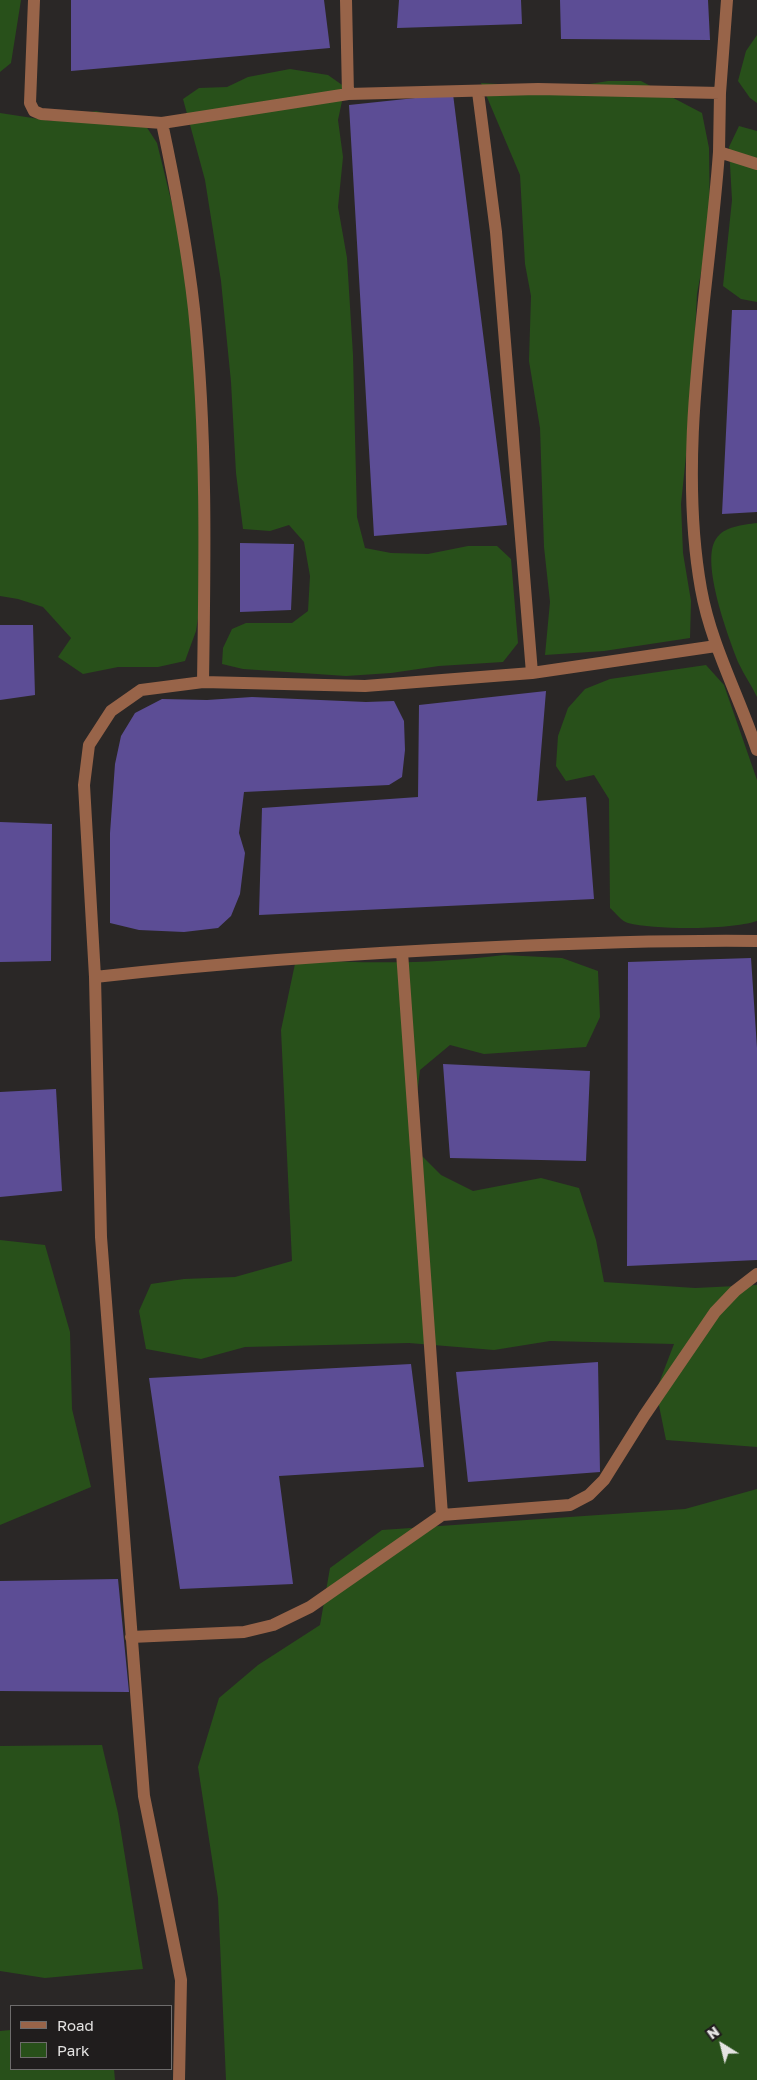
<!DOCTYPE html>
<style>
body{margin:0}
#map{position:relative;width:757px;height:2080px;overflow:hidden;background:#2a2726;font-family:"Golos Text",sans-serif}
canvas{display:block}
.legend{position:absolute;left:10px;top:2005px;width:162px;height:65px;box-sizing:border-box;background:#201d1d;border:1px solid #6e6c6c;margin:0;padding:6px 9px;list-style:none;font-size:15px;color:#e4e3e2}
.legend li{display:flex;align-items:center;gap:10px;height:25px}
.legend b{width:25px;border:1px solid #6e6c6c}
.north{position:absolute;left:697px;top:2020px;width:50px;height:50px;-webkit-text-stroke:4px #201d1d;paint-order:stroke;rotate:324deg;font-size:14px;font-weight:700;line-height:20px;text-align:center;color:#e4e3e2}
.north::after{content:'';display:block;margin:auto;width:18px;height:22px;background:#e4e3e2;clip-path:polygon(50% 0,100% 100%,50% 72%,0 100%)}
</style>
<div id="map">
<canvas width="757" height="2080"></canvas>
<ul class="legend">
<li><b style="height:6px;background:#986449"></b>Road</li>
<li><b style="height:14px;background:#28501a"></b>Park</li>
</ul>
<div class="north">N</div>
</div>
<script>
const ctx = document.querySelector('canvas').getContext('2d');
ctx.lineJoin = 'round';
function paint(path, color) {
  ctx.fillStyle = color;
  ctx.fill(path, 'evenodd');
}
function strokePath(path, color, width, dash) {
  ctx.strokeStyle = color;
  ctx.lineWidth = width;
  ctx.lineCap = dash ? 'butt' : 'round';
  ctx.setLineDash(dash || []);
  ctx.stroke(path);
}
paint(new Path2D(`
 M 0,0 L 21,0 L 11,63 L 0,72 Z
 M 757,35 L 757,103 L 750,98 L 738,81 L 746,51 Z
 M 290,69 L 328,75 L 345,87 L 338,120 L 343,157 L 338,207 L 347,258 L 353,355 L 357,517 L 365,548 L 391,553 L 428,554 L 468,546 L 497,546 L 511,559 L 518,643 L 503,662 L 439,666 L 391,673 L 346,676 L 243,669 L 222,664 L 223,648 L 232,629 L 246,623 L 292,623 L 308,611 L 310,576 L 304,542 L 289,525 L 270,531 L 243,529 L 236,473 L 231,382 L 221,281 L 205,180 L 183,99 L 199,88 L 227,87 L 248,77 Z
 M 608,81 L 641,81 L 702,113 L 709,148 L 710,224 L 697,294 L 691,408 L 681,504 L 683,553 L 691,601 L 690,638 L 604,651 L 545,655 L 550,602 L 544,547 L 540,428 L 529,361 L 531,296 L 525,264 L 520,175 L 481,83 L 565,88 Z
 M 96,111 L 144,123 L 157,143 L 182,245 L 197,384 L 201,599 L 196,631 L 185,661 L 158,667 L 118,667 L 83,674 L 58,657 L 71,638 L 43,607 L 18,599 L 0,596 L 0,113 L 52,121 Z
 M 739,126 L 757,131 L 757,302 L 741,299 L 723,286 L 732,200 L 729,147 Z
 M 757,523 L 757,697 C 752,686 744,675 739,664 C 729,639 700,562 716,539 C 724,526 743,525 757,523 Z
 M 706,665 L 724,685 L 757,780 L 757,921 C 730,930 656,930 628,923 C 621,921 615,912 610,908 L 609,799 L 594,775 L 566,781 L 556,766 L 558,736 L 568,708 L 585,689 L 610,679 Z
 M 504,955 L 562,958 L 598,971 L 600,1017 L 586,1047 L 484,1054 L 450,1045 L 420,1070 L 411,1145 L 441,1175 L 473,1191 L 541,1178 L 579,1188 L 596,1240 L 604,1282 L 695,1288 L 757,1285 L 757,1447 L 666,1440 L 656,1391 L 674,1344 L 550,1341 L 494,1350 L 409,1343 L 245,1347 L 201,1359 L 146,1349 L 139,1311 L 151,1284 L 184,1279 L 235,1277 L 292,1261 L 281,1030 L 296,959 C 366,964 434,964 504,955 Z
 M 0,1240 L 45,1245 L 70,1332 L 72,1409 L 91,1487 L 0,1525 Z
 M 757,1489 L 757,2080 L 226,2080 L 218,1898 L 198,1767 L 219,1698 L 258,1665 L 320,1625 L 330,1568 L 382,1530 L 685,1509 Z
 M 102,1745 L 118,1813 L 143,1969 L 45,1978 L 0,1971 L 0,1746 Z
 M 11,2030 L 11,2069 L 114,2069 L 115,2080 L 0,2080 L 0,2031 Z`), '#28501a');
paint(new Path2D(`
 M 71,0 L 324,0 L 330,48 L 71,71 Z
 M 399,0 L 521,0 L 522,24 L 397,28 Z
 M 560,0 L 708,0 L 710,40 L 561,39 Z
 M 453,94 L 507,525 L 374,536 L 349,105 Z
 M 732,310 L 757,310 L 757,512 L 722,514 Z
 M 240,543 L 294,544 L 291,610 L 240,612 Z
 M 0,625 L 33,625 L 35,695 L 0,700 Z
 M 546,691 L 537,801 L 586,797 L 594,899 L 259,915 L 262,808 L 418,797 L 419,705 Z
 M 252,697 L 366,702 L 394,701 L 404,721 L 405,750 L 402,777 L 389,785 L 244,792 L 239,833 L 245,853 L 240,894 L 231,916 L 218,928 L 184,932 L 139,930 L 110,923 L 110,833 L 115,764 L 121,736 L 135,713 L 162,699 L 207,700 Z
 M 0,822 L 52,824 L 51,961 L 0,962 Z
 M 751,958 L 757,1048 L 757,1260 L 627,1266 L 628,962 Z
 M 443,1064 L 590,1071 L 586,1161 L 450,1158 Z
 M 56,1089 L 62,1191 L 0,1197 L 0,1092 Z
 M 598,1362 L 600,1472 L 468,1482 L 456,1372 Z
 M 411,1364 L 424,1467 L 279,1476 L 293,1584 L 180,1589 L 149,1378 Z
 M 118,1579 L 129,1692 L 0,1691 L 0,1581 Z`), '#5c4d95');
strokePath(new Path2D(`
 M 34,0 L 30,103 L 34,111 L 41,114 L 162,123 C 175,184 187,246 194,309 C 207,433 205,558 203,682 L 141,690 L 111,711 L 89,745 L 84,785 L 95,977 L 101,1237 L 144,1796 L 181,1980 L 179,2080
 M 346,0 L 348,94 L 538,89 L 720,93
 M 727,0 L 720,93 L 719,152 L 757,164
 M 162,123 L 348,94
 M 719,152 C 709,293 676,449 701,589 C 711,645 739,696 757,750
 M 532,673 L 716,646
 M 203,682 L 365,686 L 532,673 L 496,232 L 478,92
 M 402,952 L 442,1515
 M 95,977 C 228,962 362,953 496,947 C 583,943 670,940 757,941
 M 131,1637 L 244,1632 L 273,1625 L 310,1607 L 442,1515 L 570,1505 L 589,1495 L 604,1480 L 644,1416 L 715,1312 L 735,1291 L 757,1274`), '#986449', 12);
</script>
